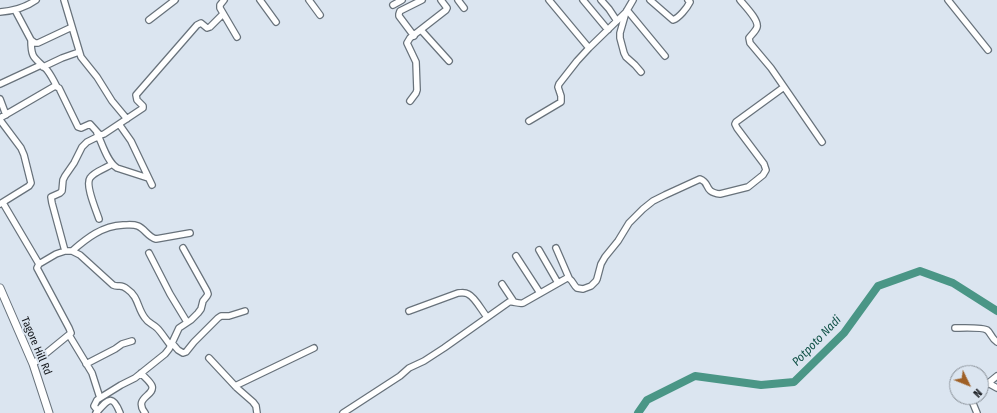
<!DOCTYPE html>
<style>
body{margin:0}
#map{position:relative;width:997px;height:413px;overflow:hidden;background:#dbe5f0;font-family:"Fira Sans Condensed",sans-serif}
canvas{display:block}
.north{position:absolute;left:949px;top:365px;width:40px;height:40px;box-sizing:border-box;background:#dbe5f0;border:1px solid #8b929a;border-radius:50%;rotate:133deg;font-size:11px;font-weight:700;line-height:16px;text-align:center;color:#13161a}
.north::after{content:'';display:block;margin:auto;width:14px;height:18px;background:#9f6026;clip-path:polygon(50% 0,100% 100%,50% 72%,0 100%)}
</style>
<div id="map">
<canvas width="997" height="413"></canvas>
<div class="north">N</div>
</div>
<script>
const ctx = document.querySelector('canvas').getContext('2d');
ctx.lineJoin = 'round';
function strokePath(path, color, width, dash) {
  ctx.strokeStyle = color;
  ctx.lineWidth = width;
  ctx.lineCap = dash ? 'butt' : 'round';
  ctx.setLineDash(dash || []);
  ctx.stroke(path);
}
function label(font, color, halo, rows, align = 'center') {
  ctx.font = font + ' "Fira Sans Condensed",sans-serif';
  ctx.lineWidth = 4;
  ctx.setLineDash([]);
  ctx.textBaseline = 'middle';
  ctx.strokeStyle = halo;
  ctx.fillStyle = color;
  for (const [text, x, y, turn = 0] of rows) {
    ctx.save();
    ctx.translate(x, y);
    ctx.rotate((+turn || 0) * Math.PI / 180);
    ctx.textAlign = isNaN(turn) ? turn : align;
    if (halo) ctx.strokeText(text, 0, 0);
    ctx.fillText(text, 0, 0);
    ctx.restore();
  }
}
strokePath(new Path2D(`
 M 638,413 L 647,400 L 695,376 L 761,385 L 794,382 L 844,333 L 878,286 L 920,271 L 953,283 L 997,311`), '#4a9686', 8);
const minor = new Path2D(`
 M 64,0 L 81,57 L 97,77 L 112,101 L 127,119
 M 224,0 L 220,5 L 220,8 L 237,37
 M 260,0 L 276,22
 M 309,0 L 320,15
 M 458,0 L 464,8
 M 549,0 L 589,48
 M 583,0 L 608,30
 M 601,0 L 609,9 L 617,21
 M 633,0 L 626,12 L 620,33 L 620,38 L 624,53 L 626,57 L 635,65 L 641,72
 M 650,0 L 673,20 C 679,18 687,8 690,2 L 688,0
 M 740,0 C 744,5 759,20 757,27 C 756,31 751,35 749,38 L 750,43 L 771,68 L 822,142
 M 948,0 L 988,50
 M 393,5 L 402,0
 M 15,10 L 31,40 L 35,43 L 38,43 L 72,27
 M 627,10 L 665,56
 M 0,12 C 13,11 25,8 36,0
 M 149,20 L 175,0
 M 421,30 L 449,61
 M 414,36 L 399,16 L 399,14 L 400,11 L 422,0
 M 31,40 C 31,60 35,57 47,70 C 51,75 54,81 57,87
 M 43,67 L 62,58 L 79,52
 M 0,84 L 41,65
 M 0,99 L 6,115
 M 410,101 L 416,93 L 417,90 L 416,62 L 407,43 L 410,38 L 446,10 L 447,8 L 441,0
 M 0,118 L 55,86 L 59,88 L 78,127 L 81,128 L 90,124 L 99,134 L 101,135 L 104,134 L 143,108 L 143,106 L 137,100 L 136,95 L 197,25 L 201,23 L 207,28 L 210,27 L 223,14
 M 0,120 L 21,148 L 24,155 L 31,183 L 29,186 L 0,204
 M 529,121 L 561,102 L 561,96 L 558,87 L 559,84 L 577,61 L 589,48 L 626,12
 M 119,124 L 131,141 L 152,185
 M 97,133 C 102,143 107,162 117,168 L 148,178
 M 3,203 L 39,264
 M 99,219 C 96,210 85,185 90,178 C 95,171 105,169 112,164
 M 556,248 L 569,278
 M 539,250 L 558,283
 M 65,251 L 52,203 L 51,197 L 60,193 L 62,191 L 63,180 L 65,176 L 74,163 L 82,147 L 87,142 L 99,136
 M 72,251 C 87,238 102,226 123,225 C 128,225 133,224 138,226 C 145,229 148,237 156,239 L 190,233
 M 149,253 L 170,294 L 187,322
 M 516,256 L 540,293
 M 502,284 L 514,302
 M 409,311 L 458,293 C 462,293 465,292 468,294 C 475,297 482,311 487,317
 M 955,328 C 961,328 983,327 987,330 C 991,333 991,338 997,342
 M 69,335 L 92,373 L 100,398
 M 172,343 L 178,350 L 183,353 L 186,352 L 194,342 L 218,318 L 221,316 L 229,316 L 245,311
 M 209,358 L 237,388 L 253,402 L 256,406 L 257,413
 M 33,364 L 71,333 L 69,328 L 37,268 L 39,264 L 56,254 L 65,251 L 72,251 L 80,255 L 113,285 C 119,288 120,283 127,289 C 139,297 137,308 145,318 C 148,323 153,324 157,328 C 162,333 166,340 171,346
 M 86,364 L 115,349 L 122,344 L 132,341
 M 141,373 C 144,377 150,381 152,386 C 155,396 133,397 145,413
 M 988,383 L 997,388
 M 235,386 L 314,348
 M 981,389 L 997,376
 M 973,397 L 972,401 L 977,413
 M 98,411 L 94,406 L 97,400 L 100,398 L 121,385 L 135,378 L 165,354 L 169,349 L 172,343 L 179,328 L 191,320 L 198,313 L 201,309 L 203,301 L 207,296 L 208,294 L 207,291 L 183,248
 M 96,413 C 107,401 112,392 120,413
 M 343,413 L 400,376 L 409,368 L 424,361 L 444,348 L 509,302 C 514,301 517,304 523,303 L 567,278 C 572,278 573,285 577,288 L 583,289 L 591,286 L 596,281 L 597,279 L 601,264 L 605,257 L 618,241 L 629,223 L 643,209 L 653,201 L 665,195 L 700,179 C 711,183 703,192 720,194 L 748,187 L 763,175 L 766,170 L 764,164 L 737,128 L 735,124 L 736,122 L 784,87`);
const major = new Path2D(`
 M 0,288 L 33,364 L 49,413`);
strokePath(minor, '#68727b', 8);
strokePath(major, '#68727b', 9);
strokePath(minor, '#fff', 5.5);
strokePath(major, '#fff', 7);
label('11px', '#13161a', '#dbe5f0', [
 ["Tagore Hill Rd",36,346,67]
]);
label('italic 12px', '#0e5045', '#dbe5f0', [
 ["Potpoto Nadi",817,341,-46]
]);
</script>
